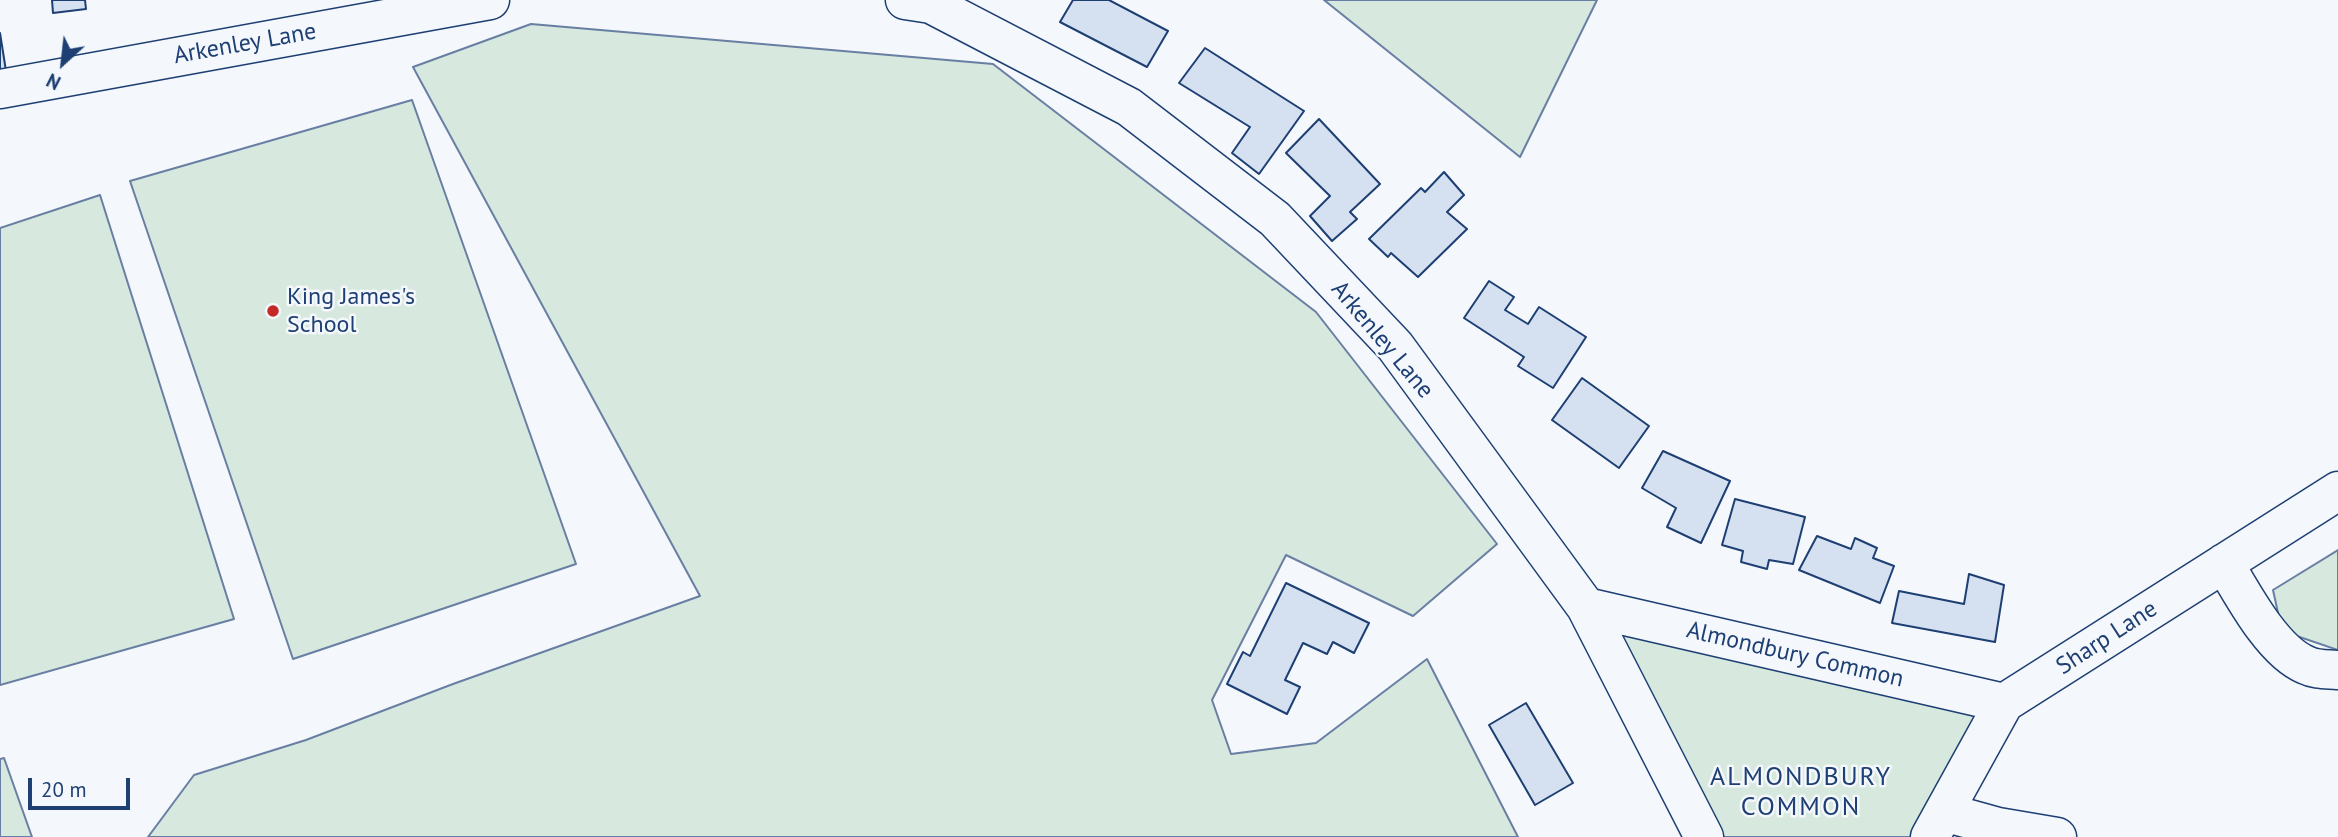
<!DOCTYPE html>
<style>
body{margin:0}
#map{position:relative;width:2338px;height:837px;overflow:hidden;background:#f4f7fb;font-family:"PT Sans",sans-serif}
canvas{display:block}
.north{position:absolute;left:28px;top:28px;width:70px;height:70px;-webkit-text-stroke:5px #f4f7fb;paint-order:stroke;rotate:207deg;font-size:19px;font-weight:700;line-height:28px;text-align:center;color:#1d3f73}
.north::after{content:'';display:block;margin:auto;width:24px;height:32px;background:#1d3f73;clip-path:polygon(50% 0,100% 100%,50% 72%,0 100%)}
.scale{position:absolute;left:28px;top:778px;width:102px;height:32px;box-sizing:border-box;border:4px solid #1d3f73;border-top:0;padding-left:9px;font-size:21px;line-height:24px;white-space:nowrap;color:#1d3f73;-webkit-text-stroke:5px #f4f7fb;paint-order:stroke}
</style>
<div id="map">
<canvas width="2338" height="837"></canvas>
<div class="north">N</div>
<div class="scale">20 m</div>
</div>
<script>
const ctx = document.querySelector('canvas').getContext('2d');
ctx.lineJoin = 'round';
function paint(path, color) {
  ctx.fillStyle = color;
  ctx.fill(path, 'evenodd');
}
function strokePath(path, color, width, dash) {
  ctx.strokeStyle = color;
  ctx.lineWidth = width;
  ctx.lineCap = dash ? 'butt' : 'round';
  ctx.setLineDash(dash || []);
  ctx.stroke(path);
}
function label(font, color, halo, rows, align = 'center') {
  ctx.font = font + ' "PT Sans",sans-serif';
  ctx.lineWidth = 5;
  ctx.setLineDash([]);
  ctx.textBaseline = 'middle';
  ctx.strokeStyle = halo;
  ctx.fillStyle = color;
  for (const [text, x, y, turn = 0] of rows) {
    ctx.save();
    ctx.translate(x, y);
    ctx.rotate((+turn || 0) * Math.PI / 180);
    ctx.textAlign = isNaN(turn) ? turn : align;
    if (halo) ctx.strokeText(text, 0, 0);
    ctx.fillText(text, 0, 0);
    ctx.restore();
  }
}
const green = new Path2D(`
 M 1324,0 L 1597,0 L 1520,157 Z
 M 531,24 L 993,64 L 1316,312 L 1497,544 L 1413,616 L 1286,555 L 1212,700 L 1231,754 L 1316,743 L 1427,659 L 1518,837 L 148,837 L 194,775 L 306,740 L 453,684 L 700,596 L 413,67 Z
 M 412,100 L 576,564 L 293,659 L 130,181 Z
 M 100,195 L 234,619 L 0,685 L 0,228 Z
 M 2338,550 L 2338,650 L 2282,631 L 2273,590 Z
 M 1585,607 L 2000,705 L 1927,837 L 1700,837 Z
 M 4,758 L 32,837 L 0,837 L 0,759 Z`);
paint(green, '#d7e8df');
strokePath(green, '#687fa3', 2);
const building = new Path2D(`
 M 52,0 L 85,0 L 86,9 L 53,13 Z
 M 1073,0 L 1109,0 L 1168,31 L 1147,67 L 1060,22 Z
 M 0,33 L 6,71 L 0,72 Z
 M 1205,48 L 1304,111 L 1259,174 L 1232,153 L 1250,127 L 1179,83 Z
 M 1319,119 L 1380,184 L 1350,212 L 1357,219 L 1332,241 L 1310,216 L 1330,196 L 1286,153 Z
 M 1444,172 L 1464,195 L 1447,212 L 1467,229 L 1418,277 L 1391,253 L 1388,257 L 1369,239 L 1421,188 L 1425,192 Z
 M 1489,281 L 1514,297 L 1505,310 L 1528,324 L 1539,307 L 1586,337 L 1553,388 L 1518,366 L 1524,357 L 1464,318 Z
 M 1582,378 L 1649,426 L 1619,468 L 1552,420 Z
 M 1663,451 L 1730,481 L 1701,543 L 1667,527 L 1676,508 L 1642,488 Z
 M 1735,499 L 1805,517 L 1793,564 L 1769,560 L 1767,569 L 1741,562 L 1743,551 L 1722,545 Z
 M 1817,536 L 1851,549 L 1855,538 L 1877,548 L 1873,558 L 1894,566 L 1880,603 L 1799,570 Z
 M 1969,574 L 2004,585 L 1995,642 L 1892,623 L 1899,591 L 1964,604 Z
 M 1286,583 L 1369,623 L 1354,653 L 1333,642 L 1327,654 L 1303,643 L 1285,680 L 1300,687 L 1287,714 L 1227,684 L 1243,652 L 1250,656 Z
 M 1526,703 L 1573,783 L 1535,805 L 1489,725 Z`);
paint(building, '#d5e0f0');
strokePath(building, '#1d3f73', 2);
const minor = new Path2D(`
 M 905,0 L 931,4 L 1129,107 L 1275,219 L 1395,346 L 1586,607 L 1704,837
 M 0,89 L 490,0
 M 2224,563 C 2242,593 2272,651 2306,665 C 2316,670 2327,669 2338,670
 M 1586,607 L 2004,703
 M 1944,812 L 1998,827 L 2057,837
 M 1930,837 L 2004,703 L 2338,491`);
strokePath(minor, '#1d3f73', 41);
strokePath(minor, '#f4f7fb', 38);
for (const [x, y, r, color] of [
 [273,311,7,"#c62828"]
]) {
  const dot = new Path2D();
  dot.arc(x, y, r, 0, 2 * Math.PI);
  ctx.fillStyle = color;
  ctx.fill(dot);
  strokePath(dot, '#f4f7fb', 2.5);
}
label('24px', '#1d3f73', '#f4f7fb', [
 ["Arkenley Lane",245,44,-10],
 ["Arkenley Lane",1382,340,50],
 ["Sharp Lane",2107,638,-33],
 ["Almondbury Common",1795,655,13]
]);
label('24px', '#1d3f73', '#f4f7fb', [
 ["King James's",287,297],
 ["School",287,325]
], 'left');
ctx.letterSpacing = '2px';
label('26px', '#1d3f73', '#f4f7fb', [
 ["ALMONDBURY",1801,778],
 ["COMMON",1801,808]
]);
ctx.letterSpacing = '0px';
</script>
